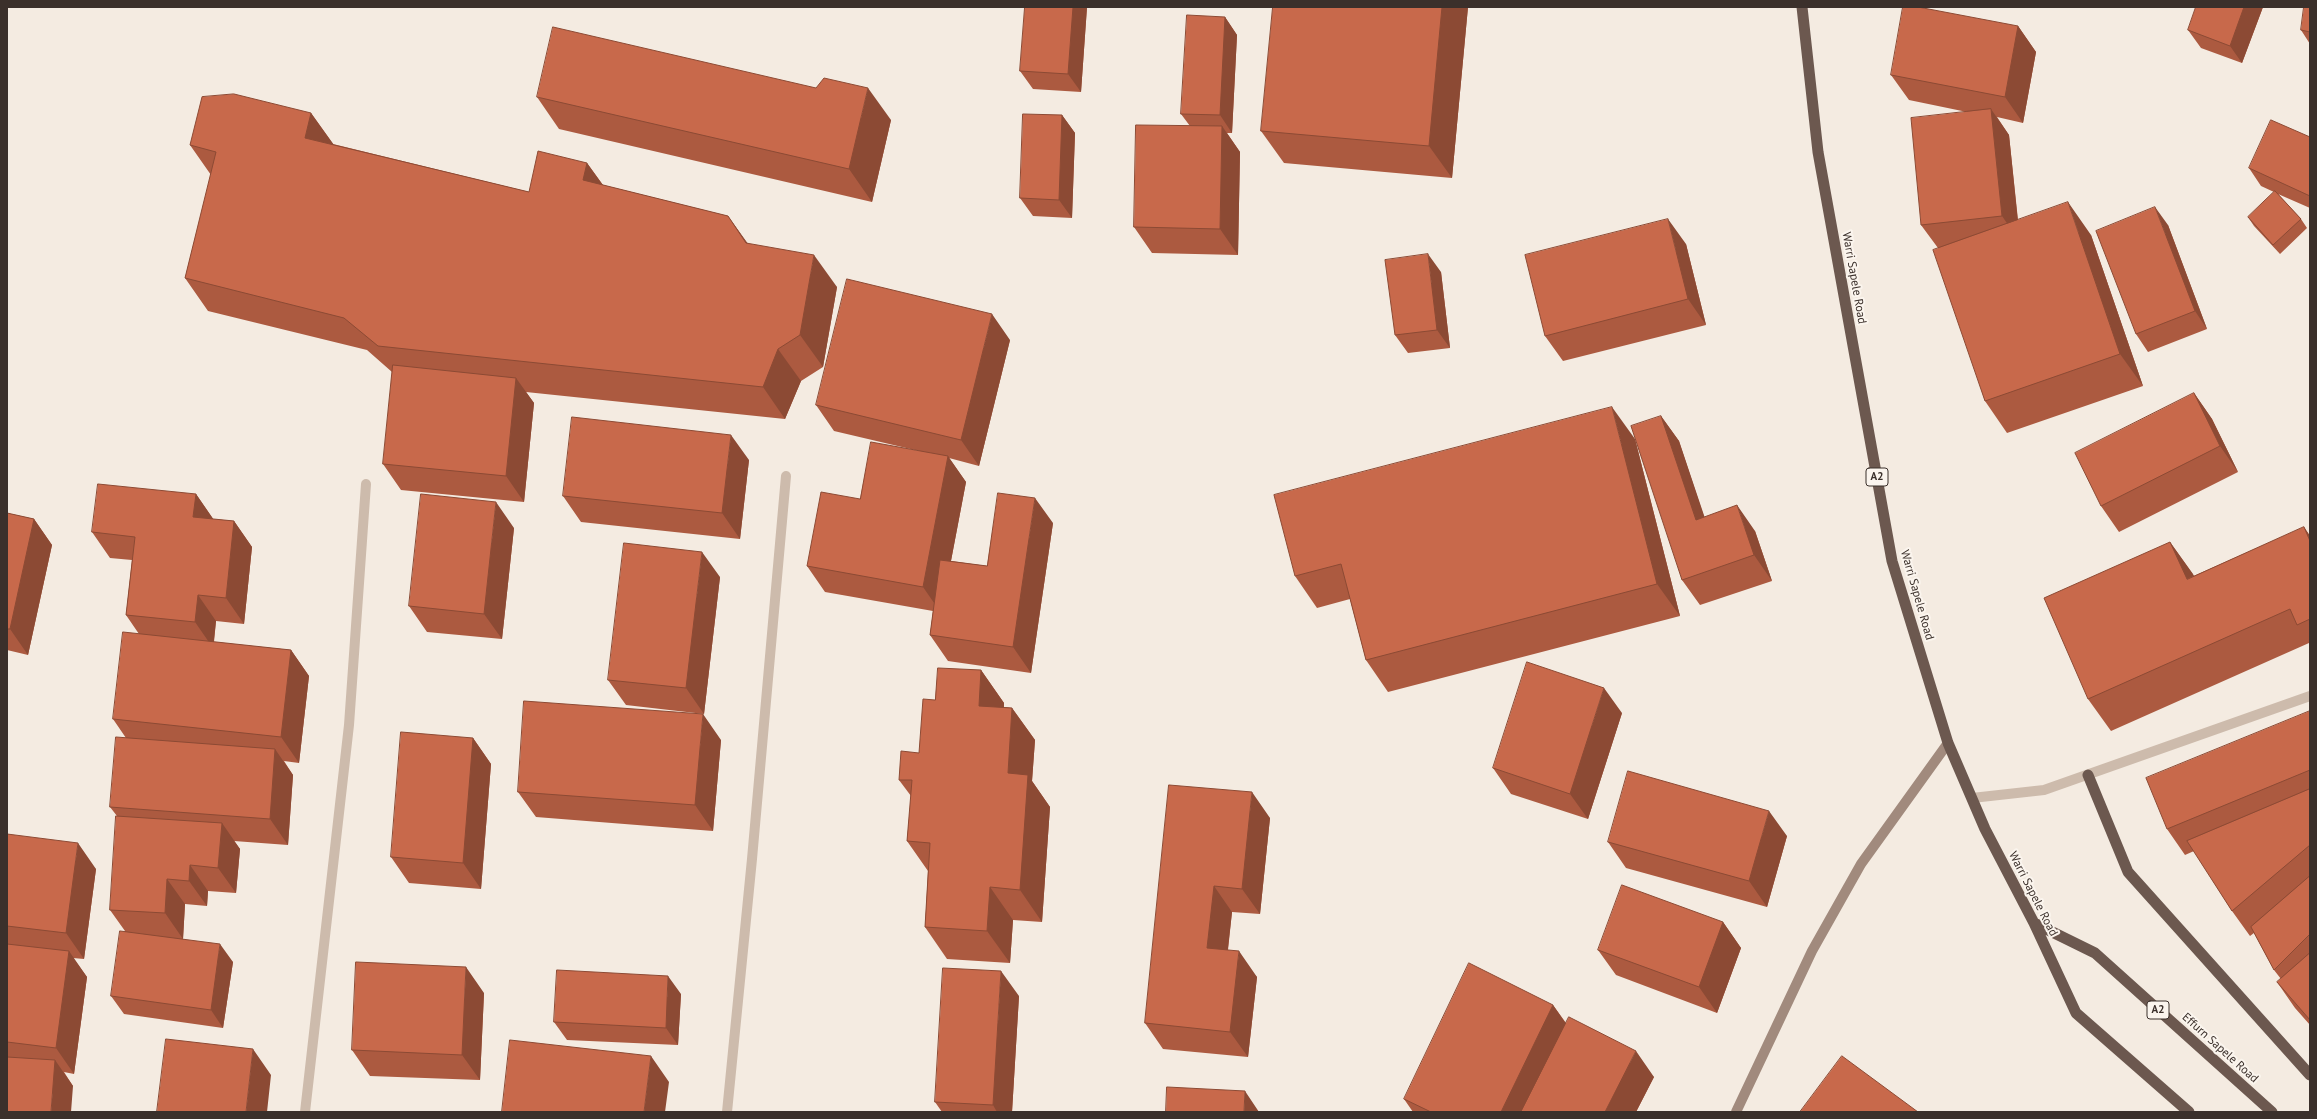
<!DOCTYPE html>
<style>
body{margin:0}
#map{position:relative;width:2317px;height:1119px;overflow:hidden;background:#f4ebe1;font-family:"PT Sans",sans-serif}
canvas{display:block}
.frame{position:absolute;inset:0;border:8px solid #3b302b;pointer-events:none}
</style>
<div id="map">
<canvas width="2317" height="1119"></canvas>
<div class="frame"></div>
</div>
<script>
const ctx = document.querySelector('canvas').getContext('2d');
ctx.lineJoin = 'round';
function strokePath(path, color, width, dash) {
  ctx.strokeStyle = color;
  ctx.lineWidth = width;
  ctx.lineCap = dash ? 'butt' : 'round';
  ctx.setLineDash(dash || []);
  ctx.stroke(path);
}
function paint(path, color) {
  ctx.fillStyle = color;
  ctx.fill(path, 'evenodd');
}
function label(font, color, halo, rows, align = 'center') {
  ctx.font = font + ' "PT Sans",sans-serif';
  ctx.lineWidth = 4;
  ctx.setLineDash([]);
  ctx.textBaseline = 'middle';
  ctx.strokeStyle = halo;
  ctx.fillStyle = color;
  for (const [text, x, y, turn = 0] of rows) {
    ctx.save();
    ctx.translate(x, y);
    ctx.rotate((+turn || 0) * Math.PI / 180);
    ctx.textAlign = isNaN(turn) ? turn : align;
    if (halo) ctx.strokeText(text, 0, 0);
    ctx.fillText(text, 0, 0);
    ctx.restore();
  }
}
strokePath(new Path2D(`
 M 1972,798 L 2044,790 L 2310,696
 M 305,1112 L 349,725 L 366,484
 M 727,1112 L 752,859 L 786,476`), '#cdbbac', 10);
strokePath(new Path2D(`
 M 1736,1112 L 1812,951 L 1861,864 L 1948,743`), '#a18a7d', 10);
strokePath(new Path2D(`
 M 1802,7 L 1818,152 L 1892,561 L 1948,743 L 1985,829 L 2034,923 L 2076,1013 L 2189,1112
 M 2088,775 L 2128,872 L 2310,1075
 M 2034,923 L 2095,953 L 2272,1112`), '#6c584f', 11);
paint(new Path2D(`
 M 1025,7 L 1087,7 L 1081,92 L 1033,89 L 1020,71 Z
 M 1273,7 L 1468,7 L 1452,178 L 1284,163 L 1261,131 Z
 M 2196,7 L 2263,7 L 2242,63 L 2201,48 L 2188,30 Z
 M 2310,7 L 2310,44 L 2301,30 Z
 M 1225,17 L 1237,35 L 1232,133 L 1227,133 L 1240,152 L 1238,255 L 1152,253 L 1134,227 L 1190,126 L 1181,114 Z
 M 2018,26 L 2036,52 L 2023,123 L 1997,117 L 2009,135 L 2018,220 L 2091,235 L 2143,386 L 2007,433 L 1985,401 L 1938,248 L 1921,225 L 1967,112 L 1909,100 L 1891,75 Z
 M 537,97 L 891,120 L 872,202 L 559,129 Z
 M 311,113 L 333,144 L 529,192 L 587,163 L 603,185 L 728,216 L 747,243 L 837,287 L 823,367 L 801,381 L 785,419 L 526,392 L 534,403 L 524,502 L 401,490 L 383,464 L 392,372 L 367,350 L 208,311 L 185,278 L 211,175 L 190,145 Z
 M 1062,115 L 1075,133 L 1072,218 L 1033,216 L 1020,198 Z
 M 2310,137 L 2310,208 L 2278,194 L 2301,219 L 2307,228 L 2280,254 L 2254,226 L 2248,217 L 2274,192 L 2261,186 L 2249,168 Z
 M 2168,225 L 2207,329 L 2148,352 L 2136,334 Z
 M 1686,244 L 1706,325 L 1563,361 L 1545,336 Z
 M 1441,272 L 1450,348 L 1408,353 L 1395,335 Z
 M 1010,340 L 979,466 L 949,458 L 966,482 L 951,561 L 987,566 L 1053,523 L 1031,673 L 948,661 L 930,635 L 933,611 L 825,592 L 807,566 L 919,451 L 834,431 L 816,405 Z
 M 2194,393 L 2212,419 L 2238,472 L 2119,532 L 2101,506 Z
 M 1661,416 L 1679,441 L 1704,517 L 1755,531 L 1772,581 L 1700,605 L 1682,580 Z
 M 1635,439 L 1680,616 L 1388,692 L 1366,660 L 1350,599 L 1317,608 L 1295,576 Z
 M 749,460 L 740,539 L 581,522 L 563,496 Z
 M 196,494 L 213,519 L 234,521 L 252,547 L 244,624 L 216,621 L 214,642 L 291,650 L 309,676 L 299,763 L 284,761 L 293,775 L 288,845 L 234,841 L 240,849 L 236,893 L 208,891 L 207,906 L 185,904 L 183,939 L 233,962 L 223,1028 L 124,1014 L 111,996 L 125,931 L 110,910 L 117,816 L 110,807 L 126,738 L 113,719 L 139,634 L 126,615 L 132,560 L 110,558 L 92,532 Z
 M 7,513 L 34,519 L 52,545 L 28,655 L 7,650 Z
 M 2304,527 L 2310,536 L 2310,644 L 2309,643 L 2111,731 L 2088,699 L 2170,542 L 2194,576 Z
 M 514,528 L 502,639 L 427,632 L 409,606 Z
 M 720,577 L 704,714 L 626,705 L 608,680 Z
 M 981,670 L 1004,703 L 1004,707 L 1012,708 L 1035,740 L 1032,781 L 1050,807 L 1042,922 L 1013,920 L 1010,963 L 947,959 L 925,927 L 928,871 L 907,841 L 911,796 L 899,780 L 919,753 L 935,700 Z
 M 2310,711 L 2310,1025 L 2295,1008 L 2277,982 L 2281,979 L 2274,970 L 2254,933 L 2250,936 L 2232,911 L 2194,851 L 2185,855 L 2167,829 Z
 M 1622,713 L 1588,819 L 1511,794 L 1493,768 Z
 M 473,738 L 491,764 L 481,889 L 409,883 L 391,857 Z
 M 721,740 L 713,831 L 536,817 L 518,792 Z
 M 1169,785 L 1270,818 L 1260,914 L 1232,912 L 1228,950 L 1257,977 L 1248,1057 L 1163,1049 L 1145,1023 Z
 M 7,834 L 96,869 L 84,959 L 73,958 L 87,977 L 74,1074 L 64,1072 L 73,1086 L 7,1112 Z
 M 1787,836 L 1767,907 L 1626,868 L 1608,842 Z
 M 1723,922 L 1741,948 L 1717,1013 L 1616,975 L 1598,950 Z
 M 484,993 L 480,1080 L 370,1076 L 352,1050 Z
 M 681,994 L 678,1045 L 567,1040 L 554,1022 Z
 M 1019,996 L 1012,1112 L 942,1112 L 935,1102 Z
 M 1553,1005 L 1566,1023 L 1654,1077 L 1636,1112 L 1413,1112 L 1404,1099 Z`), '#ac5a40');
paint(new Path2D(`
 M 1073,7 L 1087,7 L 1081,92 L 1068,74 Z
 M 1442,7 L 1468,7 L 1452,178 L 1429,146 Z
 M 2244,7 L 2263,7 L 2242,63 L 2230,46 Z
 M 1225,17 L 1237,35 L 1232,133 L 1220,115 Z
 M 2018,26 L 2036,52 L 2023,123 L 2005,97 Z
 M 868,88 L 891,120 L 872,202 L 849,169 Z
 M 1991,109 L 2009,135 L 2020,242 L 2002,216 Z
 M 311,113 L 334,145 L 305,138 Z
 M 1062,115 L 1075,133 L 1072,218 L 1059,200 Z
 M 1222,126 L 1240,152 L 1238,255 L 1220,229 Z
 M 587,163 L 610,195 L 583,180 Z
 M 2068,202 L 2091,235 L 2143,386 L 2120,354 Z
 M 2155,207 L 2168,225 L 2207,329 L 2195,311 Z
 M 728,216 L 751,248 L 746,243 Z
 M 1668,219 L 1686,244 L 1706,325 L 1688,299 Z
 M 1428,254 L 1441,272 L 1450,348 L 1437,330 Z
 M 814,255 L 837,287 L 823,367 L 800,335 Z
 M 992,314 L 1010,340 L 979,466 L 961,440 Z
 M 778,349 L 801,381 L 785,419 L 763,387 Z
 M 516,378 L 534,403 L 524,502 L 506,476 Z
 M 2194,393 L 2212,419 L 2238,472 L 2220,446 Z
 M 1612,407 L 1635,439 L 1680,616 L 1657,584 Z
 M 1661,416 L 1679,441 L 1714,545 L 1696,520 Z
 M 731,435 L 749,460 L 740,539 L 722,513 Z
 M 948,456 L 966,482 L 941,613 L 923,587 Z
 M 196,494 L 214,520 L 193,517 Z
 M 1035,498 L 1053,523 L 1031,673 L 1013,647 Z
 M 496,502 L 514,528 L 502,639 L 484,614 Z
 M 1737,505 L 1755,531 L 1772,581 L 1754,555 Z
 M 34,519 L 52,545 L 28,655 L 10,629 Z
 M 234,521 L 252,547 L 244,624 L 226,598 Z
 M 2304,527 L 2310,536 L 2310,541 Z
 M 2170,542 L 2193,574 L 2209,611 L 2187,579 Z
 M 702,552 L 720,577 L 704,714 L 686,688 Z
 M 198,595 L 216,621 L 213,648 L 195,622 Z
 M 291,650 L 309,676 L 299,763 L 281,737 Z
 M 981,670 L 1004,703 L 1002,738 L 979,706 Z
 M 1604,688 L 1622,713 L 1588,819 L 1570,794 Z
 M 1012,708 L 1035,740 L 1032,781 L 1050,807 L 1042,922 L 1020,890 L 1008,773 Z
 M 703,714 L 721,740 L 713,831 L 695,805 Z
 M 473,738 L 491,764 L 481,889 L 463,863 Z
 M 275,749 L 293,775 L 288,845 L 270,819 Z
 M 1252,792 L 1270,818 L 1260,914 L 1242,889 Z
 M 1769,811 L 1787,836 L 1767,907 L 1749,881 Z
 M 222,823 L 240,849 L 236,893 L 218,868 Z
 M 78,843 L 96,869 L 84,959 L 66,933 Z
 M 190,865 L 208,891 L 207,906 L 189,881 Z
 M 167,879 L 185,904 L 183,939 L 165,913 Z
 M 1214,886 L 1232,912 L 1225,974 L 1207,948 Z
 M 990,887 L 1013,920 L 1010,963 L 987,931 Z
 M 1723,922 L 1741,948 L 1717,1013 L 1699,987 Z
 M 220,944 L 233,962 L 223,1028 L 211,1010 Z
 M 69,951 L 87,977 L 74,1074 L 56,1048 Z
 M 1239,951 L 1257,977 L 1248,1057 L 1230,1032 Z
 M 466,967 L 484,993 L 480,1080 L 462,1055 Z
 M 1001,971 L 1019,996 L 1012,1112 L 997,1112 L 993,1105 Z
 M 668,976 L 681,994 L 678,1045 L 666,1028 Z
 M 1553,1005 L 1571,1031 L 1531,1112 L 1501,1112 Z
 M 253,1049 L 271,1075 L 267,1112 L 246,1112 Z
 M 1636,1051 L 1654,1077 L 1636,1112 L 1605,1112 Z
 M 651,1056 L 669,1082 L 665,1112 L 644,1112 Z
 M 55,1060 L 73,1086 L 71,1112 L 51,1112 Z
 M 1245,1091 L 1259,1112 L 1244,1112 Z`), '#8c4a34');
const building = new Path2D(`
 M 1025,7 L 1073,7 L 1068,74 L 1020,71 Z
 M 1273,7 L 1442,7 L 1429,146 L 1261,131 Z
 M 1903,7 L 1918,7 L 2018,26 L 2005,97 L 1891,75 Z
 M 2196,7 L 2244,7 L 2230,46 L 2188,30 Z
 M 2304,7 L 2310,7 L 2310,32 L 2301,30 Z
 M 1187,15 L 1225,17 L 1220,115 L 1181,114 Z
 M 553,27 L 816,88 L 824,78 L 868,88 L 849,169 L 537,97 Z
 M 234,94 L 311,113 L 305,138 L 529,192 L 538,151 L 587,163 L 583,180 L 728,216 L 746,243 L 814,255 L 800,335 L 778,349 L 763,387 L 378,346 L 344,318 L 185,278 L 216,152 L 190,145 L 202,97 Z
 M 1991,109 L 2002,216 L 1921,225 L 1911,118 Z
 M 1023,114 L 1062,115 L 1059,200 L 1020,198 Z
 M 2271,120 L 2310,137 L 2310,196 L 2249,168 Z
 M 1136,125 L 1222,126 L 1220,229 L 1134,227 Z
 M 2275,191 L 2301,219 L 2273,245 L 2248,217 Z
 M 2068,202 L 2120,354 L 1985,401 L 1933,250 Z
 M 2155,207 L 2195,311 L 2136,334 L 2096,231 Z
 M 1668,219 L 1688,299 L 1545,336 L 1525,255 Z
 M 1428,254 L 1437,330 L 1395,335 L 1385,260 Z
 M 847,279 L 992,314 L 961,440 L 816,405 Z
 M 393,365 L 516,378 L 506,476 L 383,464 Z
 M 2194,393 L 2220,446 L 2101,506 L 2075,453 Z
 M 1612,407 L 1657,584 L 1366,660 L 1341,564 L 1295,576 L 1274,495 Z
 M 1661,416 L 1696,520 L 1737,505 L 1754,555 L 1682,580 L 1631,426 Z
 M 572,417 L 731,435 L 722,513 L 563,496 Z
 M 871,442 L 948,456 L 923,587 L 807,566 L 821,492 L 860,499 Z
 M 98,484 L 196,494 L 193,517 L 234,521 L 226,598 L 198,595 L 195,622 L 126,615 L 135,537 L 92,532 Z
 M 998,493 L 1035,498 L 1013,647 L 930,635 L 940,560 L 987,566 Z
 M 421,494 L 496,502 L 484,614 L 409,606 Z
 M 7,513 L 34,519 L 10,629 L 7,629 Z
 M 2304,527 L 2310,541 L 2310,619 L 2297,625 L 2290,609 L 2088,699 L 2044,598 L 2170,542 L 2187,579 Z
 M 624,543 L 702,552 L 686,688 L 608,680 Z
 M 123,632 L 291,650 L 281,737 L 113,719 Z
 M 1527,662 L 1604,688 L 1570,794 L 1493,768 Z
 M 938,668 L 981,670 L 979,706 L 1012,708 L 1008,773 L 1028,775 L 1020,890 L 990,887 L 987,931 L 925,927 L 930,843 L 907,841 L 912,780 L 899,780 L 901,751 L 919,753 L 923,699 L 935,700 Z
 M 524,701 L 703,714 L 695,805 L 518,792 Z
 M 2310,711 L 2310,770 L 2167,829 L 2146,778 Z
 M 401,732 L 473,738 L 463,863 L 391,857 Z
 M 116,737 L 275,749 L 270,819 L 110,807 Z
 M 1628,771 L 1769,811 L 1749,881 L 1608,842 Z
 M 1169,785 L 1252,792 L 1242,889 L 1214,886 L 1207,948 L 1239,951 L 1230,1032 L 1145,1023 Z
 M 2310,789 L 2310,845 L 2232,911 L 2187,841 Z
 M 116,816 L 222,823 L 218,868 L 190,865 L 189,881 L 167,879 L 165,913 L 110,910 Z
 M 7,834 L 78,843 L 66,933 L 7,926 Z
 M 2310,876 L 2310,934 L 2274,970 L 2251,927 Z
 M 1622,885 L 1723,922 L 1699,987 L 1598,950 Z
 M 120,931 L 220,944 L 211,1010 L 111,996 Z
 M 7,944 L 69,951 L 56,1048 L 7,1042 Z
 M 2310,953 L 2310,1020 L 2277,982 Z
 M 356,962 L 466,967 L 462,1055 L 352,1050 Z
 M 1469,963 L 1553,1005 L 1501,1112 L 1431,1112 L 1404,1099 Z
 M 943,968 L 1001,971 L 993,1105 L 935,1102 Z
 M 557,970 L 668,976 L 666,1028 L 554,1022 Z
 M 1569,1017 L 1636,1051 L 1605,1112 L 1521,1112 Z
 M 166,1039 L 253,1049 L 246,1112 L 157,1112 Z
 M 510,1040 L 651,1056 L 644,1112 L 502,1112 Z
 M 1842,1056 L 1918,1112 L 1800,1112 Z
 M 7,1057 L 55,1060 L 51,1112 L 7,1112 Z
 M 1167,1087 L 1245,1091 L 1244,1112 L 1166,1112 Z`);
paint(building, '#c8694b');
strokePath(building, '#8c4a34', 1);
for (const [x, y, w] of [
 [1877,477,22],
 [2158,1010,22]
]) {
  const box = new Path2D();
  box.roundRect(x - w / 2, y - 9, w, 18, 3);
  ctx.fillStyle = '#fbf5ee';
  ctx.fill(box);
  strokePath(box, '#3b302b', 1);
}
label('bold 11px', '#3b302b', null, [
 ["A2",1877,477],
 ["A2",2158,1010]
]);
label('12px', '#3b302b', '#fbf5ee', [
 ["Warri Sapele Road",1854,278,80],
 ["Warri Sapele Road",1917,595,74],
 ["Warri Sapele Road",2033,894,63],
 ["Effurn Sapele Road",2220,1048,42]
]);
</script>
